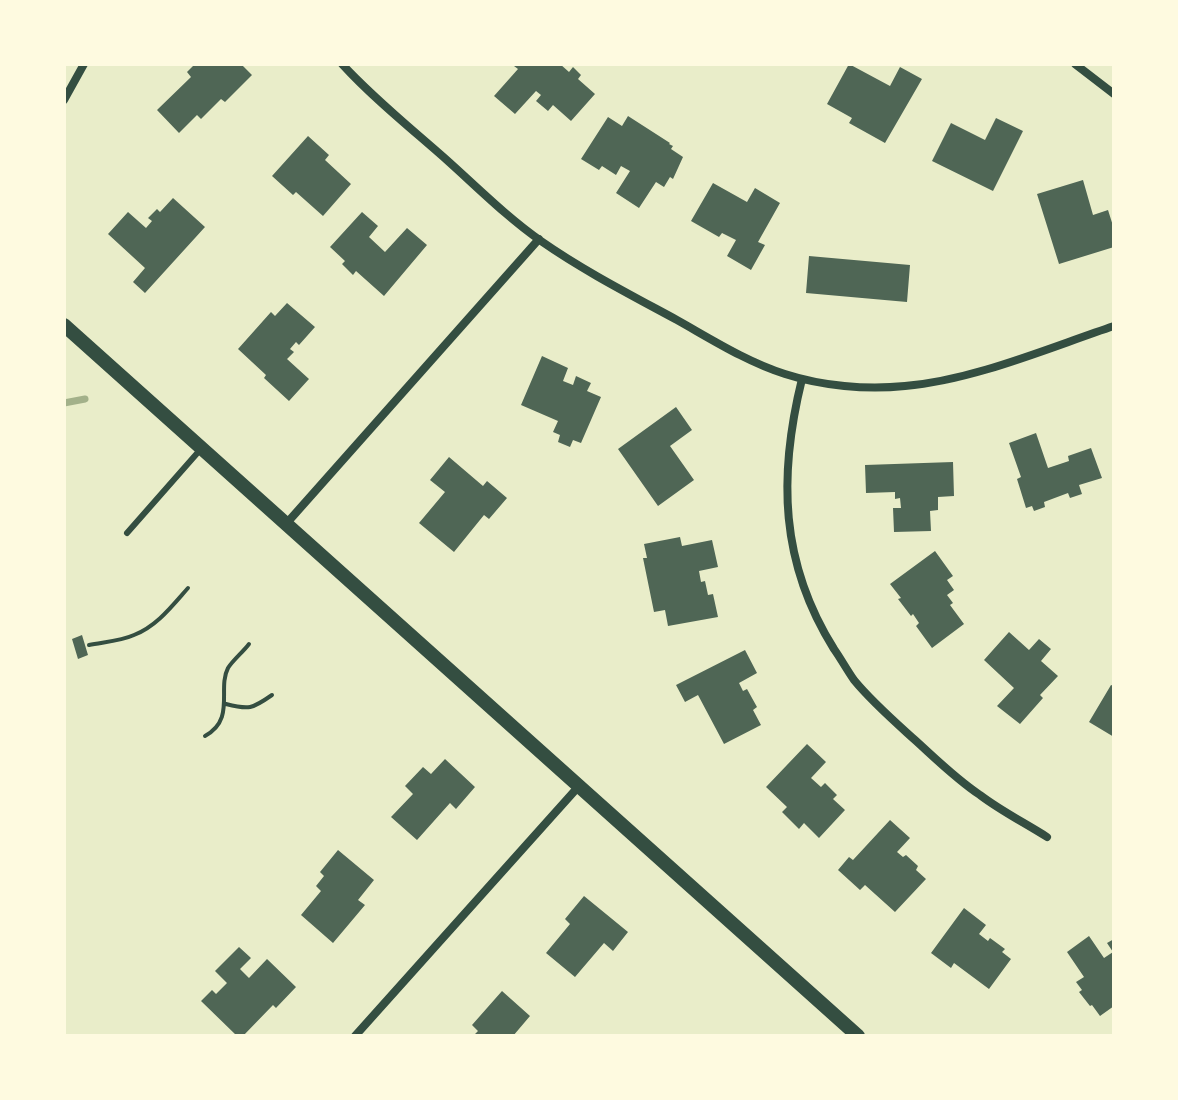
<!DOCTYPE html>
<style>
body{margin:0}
#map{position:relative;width:1178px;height:1100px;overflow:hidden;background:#e9edc9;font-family:"Golos Text",sans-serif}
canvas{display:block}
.frame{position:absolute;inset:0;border:66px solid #fefae0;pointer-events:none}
</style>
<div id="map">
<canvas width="1178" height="1100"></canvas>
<div class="frame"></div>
</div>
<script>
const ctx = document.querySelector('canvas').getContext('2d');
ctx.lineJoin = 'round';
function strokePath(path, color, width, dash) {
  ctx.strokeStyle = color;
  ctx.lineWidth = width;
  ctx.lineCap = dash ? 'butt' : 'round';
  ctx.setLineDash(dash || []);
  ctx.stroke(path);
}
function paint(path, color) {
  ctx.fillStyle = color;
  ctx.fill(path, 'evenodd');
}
strokePath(new Path2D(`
 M 64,403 L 85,399`), '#a3b18a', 7);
paint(new Path2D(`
 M 195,64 L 241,64 L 252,75 L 225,102 L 221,99 L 201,119 L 197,115 L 179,133 L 157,110 L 191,77 L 187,72 Z
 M 515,64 L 560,64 L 569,72 L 573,67 L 581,75 L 578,79 L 595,94 L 571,121 L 553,105 L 548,111 L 536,101 L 541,95 L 536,91 L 515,114 L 494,96 L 518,69 L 514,66 Z
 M 849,64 L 890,86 L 900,67 L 922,79 L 885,143 L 849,123 L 852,118 L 827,104 Z
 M 628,116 L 670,143 L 669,144 L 673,146 L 671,149 L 683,157 L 673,179 L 670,177 L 664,187 L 656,182 L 639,208 L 616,193 L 630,171 L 621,166 L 616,175 L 602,166 L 599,170 L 581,159 L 608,117 L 622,126 Z
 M 996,118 L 1023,131 L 993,191 L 932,161 L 951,123 L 985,140 Z
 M 308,136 L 329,155 L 325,160 L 351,184 L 323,216 L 296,192 L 293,195 L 272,176 Z
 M 1083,180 L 1093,215 L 1108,210 L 1114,229 L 1114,247 L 1059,264 L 1037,194 Z
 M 713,183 L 747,202 L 755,188 L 780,203 L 758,242 L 765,245 L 751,270 L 727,256 L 736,240 L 722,233 L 719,237 L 691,221 Z
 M 173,198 L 205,227 L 145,293 L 133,282 L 145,268 L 108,234 L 128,212 L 146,228 L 152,221 L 148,218 L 157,209 L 160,212 Z
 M 362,212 L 378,226 L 369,237 L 385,252 L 407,228 L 427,245 L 384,296 L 356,271 L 353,275 L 342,264 L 345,261 L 330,247 Z
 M 809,256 L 910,265 L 907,302 L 806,293 Z
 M 287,303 L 315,327 L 299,345 L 296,342 L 290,349 L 294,352 L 287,359 L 309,379 L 289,401 L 264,378 L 266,375 L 238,349 L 271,312 L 275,316 Z
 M 542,356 L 568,368 L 563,381 L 573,385 L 576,376 L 591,383 L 587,391 L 601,397 L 581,443 L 573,440 L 570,447 L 558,442 L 560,435 L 553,432 L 558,421 L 521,405 Z
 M 676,407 L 692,430 L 670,446 L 694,480 L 658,506 L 618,449 Z
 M 1036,433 L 1048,468 L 1069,461 L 1068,456 L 1091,448 L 1102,478 L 1079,485 L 1082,494 L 1070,498 L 1068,493 L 1044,502 L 1045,507 L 1034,511 L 1032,506 L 1026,508 L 1017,479 L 1021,477 L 1009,443 Z
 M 449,457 L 483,486 L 487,481 L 507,498 L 489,519 L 484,515 L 454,552 L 419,523 L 445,492 L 430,480 Z
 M 953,462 L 954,496 L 938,497 L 938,510 L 930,511 L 931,531 L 894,532 L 893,508 L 901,508 L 900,498 L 895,499 L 895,492 L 866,493 L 865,465 Z
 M 680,537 L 682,546 L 712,540 L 718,567 L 699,571 L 701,582 L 705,581 L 708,595 L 713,594 L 718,617 L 668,626 L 665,610 L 654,612 L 643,558 L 647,558 L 644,544 Z
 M 935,551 L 953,576 L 947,580 L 954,590 L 947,595 L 953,603 L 950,605 L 964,624 L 932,648 L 916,626 L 919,623 L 913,614 L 911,616 L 898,599 L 901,598 L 890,584 Z
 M 1009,632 L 1029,650 L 1039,639 L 1051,649 L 1041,661 L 1058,676 L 1040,695 L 1043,698 L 1020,724 L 997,706 L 1014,688 L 984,660 Z
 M 82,635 L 88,655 L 78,659 L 72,639 Z
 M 745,650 L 757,673 L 739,683 L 743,691 L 747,689 L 757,707 L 753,710 L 761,725 L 724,744 L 698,695 L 685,702 L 676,685 Z
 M 1111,685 L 1114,686 L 1114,737 L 1089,722 Z
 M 807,744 L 826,762 L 811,778 L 821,787 L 825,783 L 837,795 L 833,799 L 845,810 L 819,838 L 804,823 L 799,829 L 782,812 L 787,807 L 766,787 Z
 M 445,759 L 475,787 L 456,809 L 450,803 L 417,840 L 391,817 L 413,794 L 405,786 L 423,767 L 431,774 Z
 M 890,820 L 910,838 L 897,852 L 903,857 L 906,855 L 918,866 L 916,870 L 926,879 L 895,912 L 865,885 L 860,890 L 838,870 L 849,857 L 853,860 Z
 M 338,850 L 374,880 L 358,900 L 365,905 L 333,943 L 301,915 L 321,891 L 316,886 L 324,876 L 320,872 Z
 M 584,896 L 628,932 L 613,951 L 604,943 L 575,977 L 546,953 L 570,924 L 565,919 Z
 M 964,908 L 986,925 L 979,934 L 988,941 L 990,938 L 1005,949 L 1002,952 L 1011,959 L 989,989 L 954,963 L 951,968 L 931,953 Z
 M 1089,936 L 1104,958 L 1113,952 L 1107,943 L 1114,939 L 1114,1006 L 1100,1016 L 1092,1005 L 1090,1006 L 1079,992 L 1082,990 L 1076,982 L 1084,977 L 1067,952 Z
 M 239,947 L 251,958 L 240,969 L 249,978 L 267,959 L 296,987 L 276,1008 L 273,1005 L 243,1036 L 237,1036 L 201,1001 L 212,990 L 216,994 L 227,983 L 215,971 Z
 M 502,991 L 530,1016 L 513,1036 L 473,1036 L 478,1031 L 472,1025 Z`), '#4f6655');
strokePath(new Path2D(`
 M 89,645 C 104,642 121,641 134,635 C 157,626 172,606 188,588
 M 226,704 C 249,710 252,709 272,695
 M 205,736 C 236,719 217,689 228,668 C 233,660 243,652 249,644`), '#344e41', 4);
strokePath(new Path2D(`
 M 127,533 L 200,450`), '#344e41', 6);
strokePath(new Path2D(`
 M 342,64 C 374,99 413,130 449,162 C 479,189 508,218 541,241 C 584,271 631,295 677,320 C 711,339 747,362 785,374 C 822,386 866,390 905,386 C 974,380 1048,348 1114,326
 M 1075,64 L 1114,94
 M 64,100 L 84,64
 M 802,379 C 778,476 780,563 834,649 C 841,659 847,670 854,680 C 872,702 894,721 915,740 C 936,759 956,779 980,795 C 1001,811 1025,823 1047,837
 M 286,524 L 539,239
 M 355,1036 L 579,786`), '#344e41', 8);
strokePath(new Path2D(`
 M 64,325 L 858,1036`), '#344e41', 14);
</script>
